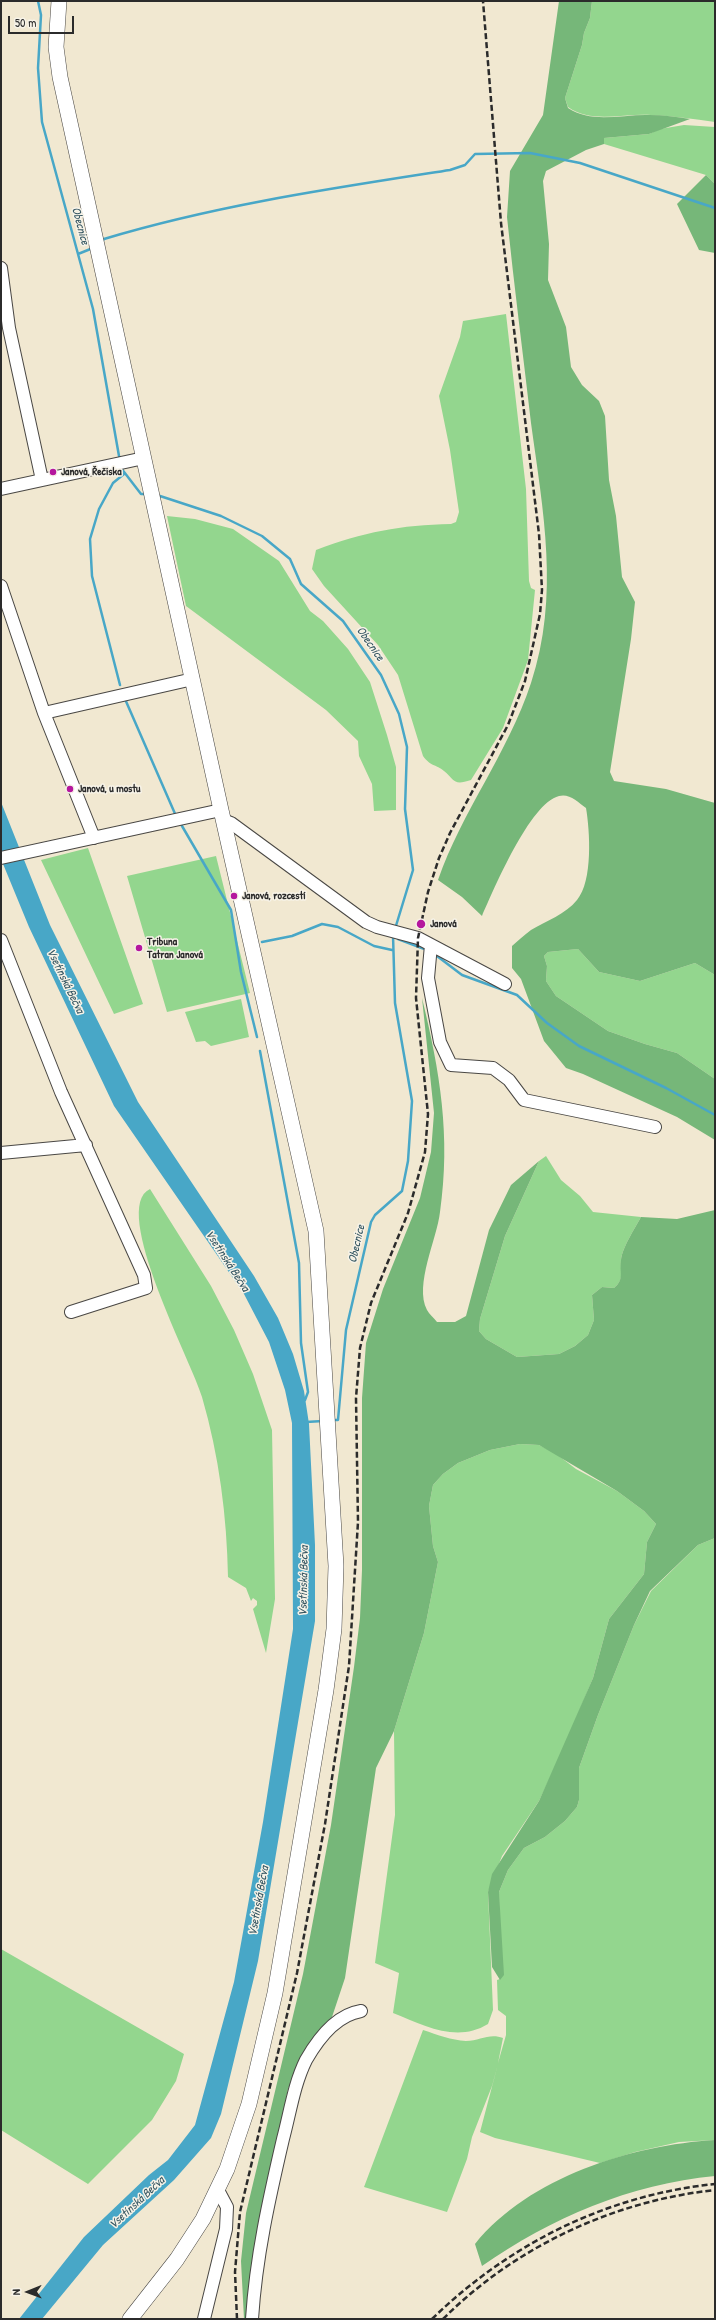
<!DOCTYPE html>
<meta charset="utf-8">
<style>
body{margin:0}
#map{position:relative;width:716px;height:2320px;overflow:hidden;background:#f1e8d1;font-family:"Patrick Hand",sans-serif}
canvas{display:block}
.frame{position:absolute;inset:0;border:2px solid #2b2b2b;pointer-events:none}
.north{position:absolute;left:8px;top:2272px;width:40px;height:40px;-webkit-text-stroke:3px #f7f3e8;paint-order:stroke;rotate:269deg;font-size:11px;font-weight:700;line-height:16px;text-align:center;color:#2b2b2b}
.north::after{content:'';display:block;margin:auto;width:14px;height:18px;background:#2b2b2b;clip-path:polygon(50% 0,100% 100%,50% 72%,0 100%)}
.scale{position:absolute;left:8px;top:16px;width:66px;height:18px;box-sizing:border-box;border:2px solid #2b2b2b;border-top:0;padding-left:5px;font-size:12px;line-height:14px;white-space:nowrap;color:#2b2b2b;-webkit-text-stroke:3px #f7f3e8;paint-order:stroke}
</style>
<div id="map">
<canvas width="716" height="2320"></canvas>
<div class="frame"></div>
<div class="north">N</div>
<div class="scale">50 m</div>
</div>
<script>
const ctx = document.querySelector('canvas').getContext('2d');
ctx.lineJoin = 'round';
function paint(path, color) {
  ctx.fillStyle = color;
  ctx.fill(path, 'evenodd');
}
function strokePath(path, color, width, dash) {
  ctx.strokeStyle = color;
  ctx.lineWidth = width;
  ctx.lineCap = dash ? 'butt' : 'round';
  ctx.setLineDash(dash || []);
  ctx.stroke(path);
}
function label(font, color, halo, rows, align = 'center') {
  ctx.font = font + ' "Patrick Hand",sans-serif';
  ctx.lineWidth = 3;
  ctx.setLineDash([]);
  ctx.textBaseline = 'middle';
  ctx.strokeStyle = halo;
  ctx.fillStyle = color;
  for (const [text, x, y, turn = 0] of rows) {
    ctx.save();
    ctx.translate(x, y);
    ctx.rotate((+turn || 0) * Math.PI / 180);
    ctx.textAlign = isNaN(turn) ? turn : align;
    if (halo) ctx.strokeText(text, 0, 0);
    ctx.fillText(text, 0, 0);
    ctx.restore();
  }
}
paint(new Path2D(`
 M 592,1 L 715,1 L 715,122 C 694,119 672,116 651,115 C 623,113 592,124 568,107 L 565,98 L 582,45 L 584,33 L 590,18 Z
 M 684,125 L 715,127 L 715,184 L 706,175 L 604,144 L 604,138 L 649,134 L 660,129 Z
 M 506,314 L 526,489 L 529,581 L 531,588 L 535,590 L 528,660 L 503,728 L 471,780 C 453,786 455,780 444,771 C 436,764 431,767 423,756 L 398,675 L 378,645 L 324,586 L 312,569 L 316,550 C 363,532 401,525 451,524 L 456,522 L 459,512 L 450,450 L 439,396 L 460,337 L 463,321 Z
 M 167,516 L 195,519 L 233,529 L 279,561 L 310,611 L 323,621 L 348,649 L 370,682 L 387,735 L 396,767 L 396,810 L 374,811 L 372,784 L 359,756 L 358,741 L 326,710 L 186,606 Z
 M 88,848 L 143,1004 L 114,1014 L 41,860 Z
 M 216,856 L 250,993 L 167,1012 L 127,876 Z
 M 578,949 L 599,972 L 640,981 L 695,963 L 715,975 L 715,1079 L 677,1053 L 645,1044 L 608,1031 L 556,996 L 546,981 L 547,966 L 544,956 L 548,952 Z
 M 241,999 L 249,1037 L 211,1046 L 205,1041 L 196,1042 L 185,1012 Z
 M 546,1156 L 561,1180 L 580,1196 L 593,1212 L 641,1217 C 635,1228 622,1248 621,1260 C 620,1272 625,1279 614,1288 L 602,1287 L 592,1295 L 594,1320 L 588,1335 L 575,1346 L 559,1354 L 517,1357 L 486,1339 L 479,1331 L 480,1319 L 505,1236 L 539,1161 Z
 M 150,1189 L 211,1286 L 234,1330 L 253,1374 L 272,1430 L 275,1599 L 266,1653 L 253,1609 L 257,1605 L 257,1601 L 253,1598 L 251,1601 L 246,1588 L 228,1577 C 227,1517 219,1455 202,1397 C 193,1364 109,1208 150,1189 Z
 M 520,1444 L 539,1445 L 555,1453 L 576,1469 L 617,1491 L 644,1511 L 656,1524 L 647,1542 L 644,1574 L 609,1619 L 593,1678 L 562,1752 L 539,1801 L 502,1856 L 488,1892 L 493,2010 L 488,2024 C 457,2043 425,2026 393,2013 L 399,1973 L 375,1963 L 395,1815 L 394,1731 L 424,1633 L 438,1562 L 433,1546 L 429,1506 L 433,1485 L 443,1474 L 458,1463 L 490,1450 Z
 M 715,1538 L 715,2140 L 679,2142 L 635,2152 L 600,2163 L 495,2138 L 480,2132 L 498,2064 L 492,2086 L 472,2137 L 467,2159 L 447,2212 L 364,2187 L 423,2030 C 438,2035 451,2040 466,2041 C 480,2041 489,2033 503,2038 L 498,2063 L 506,2035 L 506,2016 L 498,2010 L 497,1980 L 500,1979 L 499,1892 L 508,1870 L 524,1848 L 545,1837 L 565,1821 L 577,1807 L 579,1800 L 579,1768 L 598,1715 L 634,1625 L 651,1591 L 698,1545 Z
 M 1,1949 L 184,2054 L 176,2081 L 152,2120 L 88,2184 L 1,2130 Z`), '#93d68e');
paint(new Path2D(`
 M 559,1 L 592,1 L 590,18 L 584,33 L 582,45 L 565,98 L 568,108 C 592,124 622,114 650,115 C 663,115 677,117 690,119 L 649,134 L 604,138 L 604,144 L 586,150 L 546,171 L 543,181 L 549,244 L 548,280 L 566,327 L 571,367 L 582,385 L 599,401 L 605,416 L 609,480 L 616,516 L 622,577 L 635,602 L 631,639 L 610,772 L 614,781 L 666,789 L 715,803 L 715,975 L 695,963 L 640,981 L 599,972 L 578,949 L 548,952 L 544,956 L 547,966 L 546,981 L 556,996 L 608,1031 L 645,1044 L 677,1053 L 715,1079 L 715,1140 L 677,1117 L 583,1074 L 566,1068 L 544,1041 L 521,979 L 512,968 L 512,946 C 518,941 524,935 531,930 C 546,921 566,914 577,900 C 593,881 590,831 586,808 C 578,802 569,793 559,796 C 530,803 494,889 482,916 L 462,897 L 438,880 C 462,811 508,753 531,683 C 560,596 543,511 531,423 C 523,354 514,285 507,217 L 510,171 L 543,115 Z
 M 706,175 L 715,184 L 715,253 L 699,250 L 677,204 Z
 M 422,998 C 440,1072 451,1136 440,1212 C 437,1239 414,1285 427,1310 C 429,1314 434,1318 437,1322 L 455,1322 L 466,1316 L 489,1230 L 511,1185 L 539,1161 L 505,1236 L 480,1319 L 479,1331 L 486,1339 L 517,1357 L 559,1354 L 575,1346 L 588,1335 L 594,1320 L 592,1295 L 602,1287 L 614,1288 C 625,1279 619,1272 621,1260 C 622,1248 635,1228 641,1217 L 677,1219 L 715,1210 L 715,1538 L 698,1545 L 650,1591 L 634,1625 L 598,1715 L 579,1768 L 579,1800 L 577,1807 L 565,1821 L 545,1837 L 524,1848 L 508,1870 L 499,1892 L 504,1975 L 500,1980 L 492,1967 L 488,1892 L 492,1874 L 539,1801 L 593,1678 L 609,1619 L 644,1574 L 647,1542 L 656,1524 L 644,1511 L 617,1491 L 539,1445 L 520,1444 L 490,1450 L 458,1463 L 443,1474 L 433,1485 L 429,1506 L 433,1546 L 438,1562 L 424,1633 L 394,1731 L 376,1768 L 345,1978 L 332,2017 L 303,2056 L 288,2089 L 255,2247 L 247,2319 L 244,2319 L 241,2261 L 246,2213 L 303,1974 L 331,1825 L 354,1667 L 360,1618 L 362,1570 L 362,1398 L 366,1343 L 383,1289 L 420,1198 L 431,1152 L 434,1113 Z
 M 715,2140 L 715,2176 C 630,2184 551,2218 482,2266 L 475,2244 C 529,2177 632,2145 715,2140 Z`), '#76b779');
paint(new Path2D(`
 M 1,802 L 50,925 L 138,1102 L 254,1276 L 278,1318 L 293,1354 L 304,1391 L 309,1424 L 315,1545 L 315,1621 L 258,1961 L 221,2114 L 211,2138 L 174,2180 L 103,2245 L 42,2319 L 19,2319 L 84,2237 L 149,2175 L 168,2160 L 195,2125 L 234,1982 L 263,1822 L 293,1629 L 292,1423 L 285,1390 L 269,1342 L 244,1294 L 114,1106 L 29,927 L 1,859 Z`), '#48a7c7');
strokePath(new Path2D(`
 M 38,1 L 41,15 L 38,68 L 42,122 L 93,309 L 119,456
 M 102,242 L 104,239 C 217,205 334,188 450,170 L 465,165 L 475,154 L 530,153 L 580,163 L 715,208
 M 78,254 L 93,248
 M 121,468 L 141,494 L 146,494
 M 157,495 L 221,516 L 262,536 L 290,559 L 301,584 L 343,621 L 381,675 L 399,714 L 407,747 L 405,809 L 413,870 L 395,929
 M 120,685 L 92,576 L 90,539 L 99,509 L 113,483 L 124,474
 M 125,699 L 176,816
 M 182,826 L 231,910 L 241,972 L 257,1037
 M 398,939 L 427,950
 M 262,942 L 292,936 L 322,924 L 338,927 L 374,946 L 392,950
 M 433,953 L 462,975 L 517,995 L 547,1023 L 579,1046 L 666,1088 L 715,1115
 M 260,1051 L 299,1263 L 301,1343 L 308,1392 L 305,1400
 M 332,1420 L 338,1420 L 346,1330 L 371,1222 L 375,1215 L 402,1191 L 408,1161 L 412,1101 L 395,1003 L 393,935
 M 306,1422 L 323,1421`), '#48a7c7', 2.5);
const minor = new Path2D(`
 M 1,268 L 9,328 L 42,480
 M 1,489 L 144,458
 M 1,586 L 44,713 L 94,838
 M 44,713 L 193,679
 M 223,820 L 231,823 L 366,922 L 377,927 L 418,938 L 505,984
 M 1,858 L 221,810
 M 1,940 L 61,1092 L 144,1275 L 146,1288 L 71,1312
 M 431,945 L 428,978 L 440,1042 L 451,1065 L 493,1068 L 509,1080 L 524,1100 L 655,1127
 M 1,1153 L 86,1145
 M 204,2319 L 226,2229 L 227,2207 L 218,2190
 M 252,2319 C 256,2257 269,2199 283,2139 C 290,2113 294,2084 306,2060 C 318,2039 336,2015 361,2011`);
const major = new Path2D(`
 M 59,1 L 56,47 L 60,77 L 221,810 L 316,1231 L 336,1566 L 334,1629 L 326,1690 L 275,1993 L 249,2104 L 227,2169 L 203,2219 L 177,2259 L 130,2319`);
strokePath(minor, '#494744', 14);
strokePath(major, '#494744', 16);
strokePath(minor, '#fff', 12);
strokePath(major, '#fff', 15);
strokePath(new Path2D(`
 M 237,2319 L 235,2272 L 240,2212 L 297,1973 L 325,1824 L 349,1666 L 358,1522 L 356,1398 L 360,1348 L 371,1303 L 408,1213 L 425,1152 L 428,1114 L 416,998 L 418,938 L 428,892 L 439,858 L 450,833 L 508,725 L 525,681 L 540,614 L 542,590 L 539,534 L 501,223 L 483,1
 M 432,2319 C 509,2244 607,2195 715,2184
 M 443,2319 C 515,2247 613,2201 715,2190`), '#2b2b2b', 2.5, [6, 3]);
for (const [x, y, r, color] of [
 [53,472,4,"#b5179e"],
 [70,789,4,"#b5179e"],
 [234,896,4,"#b5179e"],
 [421,924,5,"#b5179e"],
 [139,948,4,"#b5179e"]
]) {
  const dot = new Path2D();
  dot.arc(x, y, r, 0, 2 * Math.PI);
  ctx.fillStyle = color;
  ctx.fill(dot);
  strokePath(dot, '#f7f3e8', 1.5);
}
label('bold 11px', '#2b2b2b', '#f7f3e8', [
 ["Janová, Řečiska",61,472],
 ["Janová, u mostu",78,789],
 ["Janová, rozcestí",242,896],
 ["Janová",430,924],
 ["Tribuna",147,942],
 ["Tatran Janová",147,955]
], 'left');
label('italic 12px', '#355662', '#f7f3e8', [
 ["Obecnice",80,226,75],
 ["Obecnice",370,644,55],
 ["Vsetínská Bečva",65,981,64],
 ["Obecnice",357,1244,-77],
 ["Vsetínská Bečva",227,1261,57],
 ["Vsetínská Bečva",304,1581,-89],
 ["Vsetínská Bečva",259,1901,-80],
 ["Vsetínská Bečva",137,2203,-43]
]);
</script>
